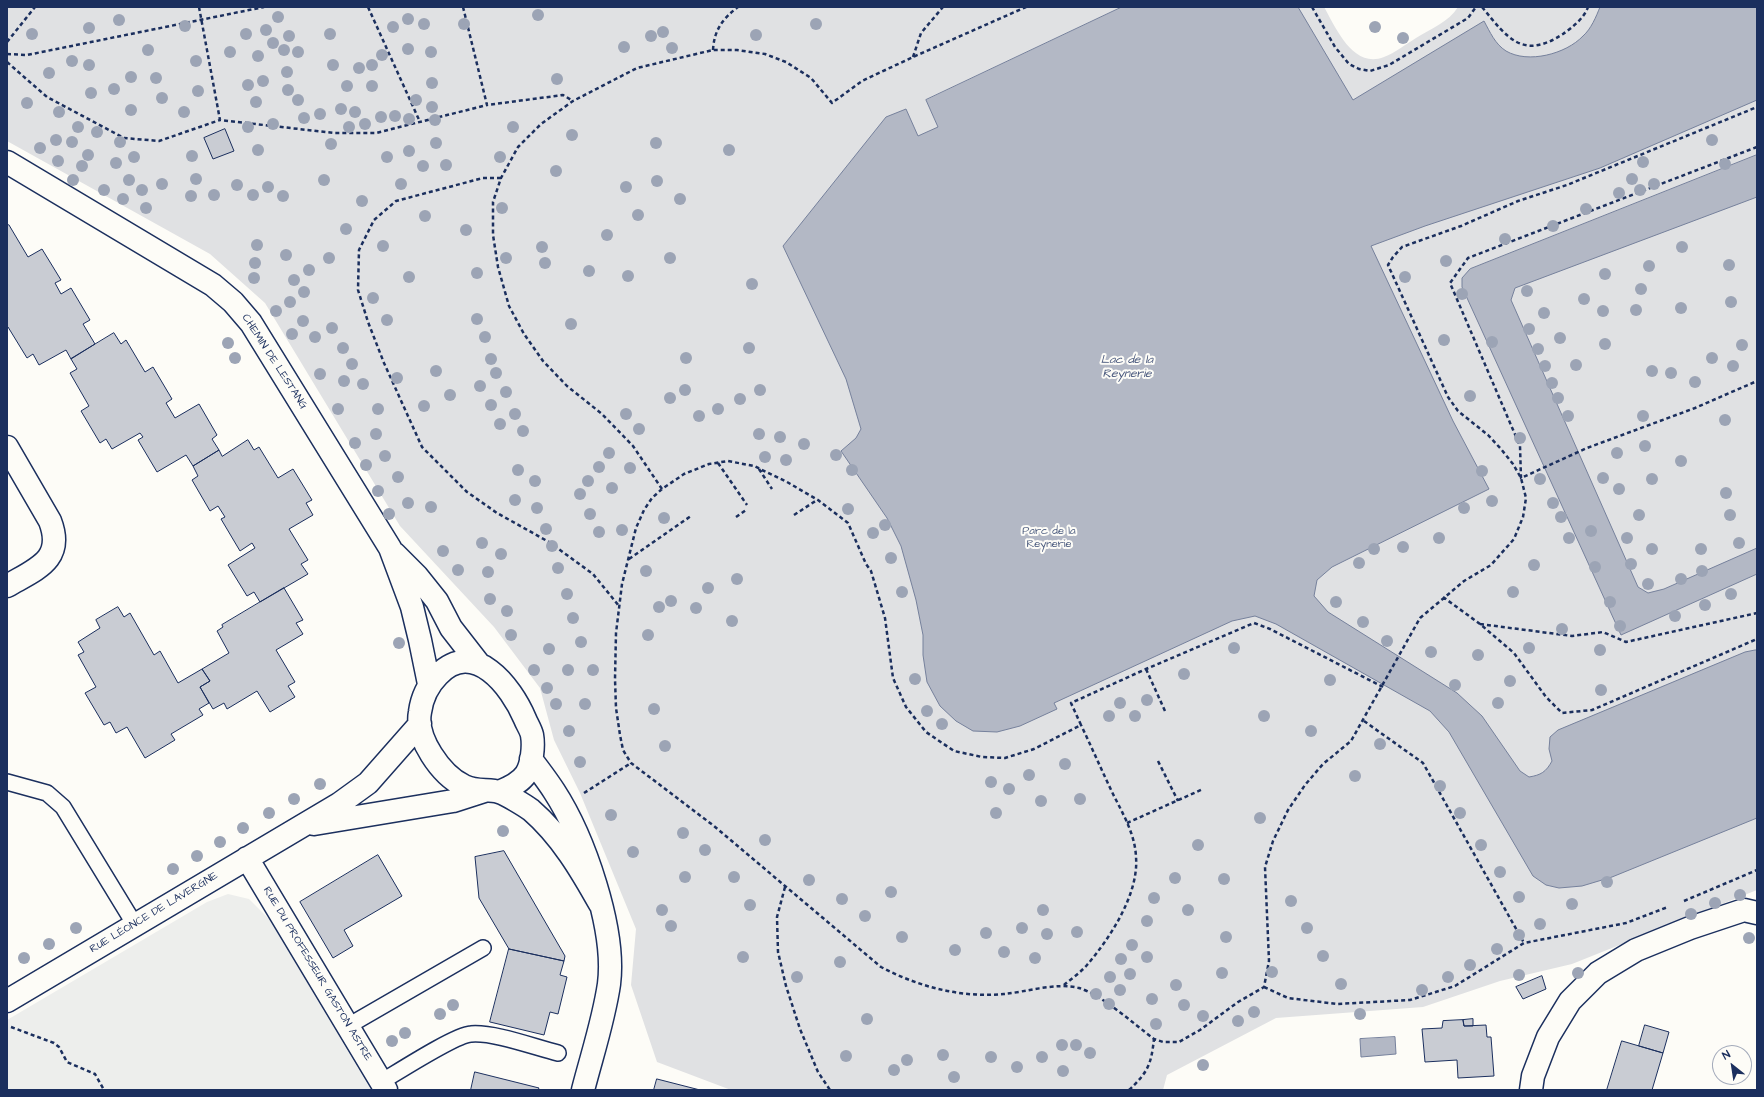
<!DOCTYPE html>
<meta charset="utf-8">
<style>
body{margin:0}
#map{position:relative;width:1764px;height:1097px;overflow:hidden;background:#fdfcf7;font-family:"Architects Daughter",sans-serif}
canvas{display:block}
.frame{position:absolute;inset:0;border:8px solid #1b2f5e;pointer-events:none}
.north{position:absolute;left:1712px;top:1045px;width:40px;height:40px;box-sizing:border-box;background:#fdfcf7;border:1px solid #a3aaba;border-radius:50%;rotate:330deg;font-size:11px;font-weight:700;line-height:16px;text-align:center;color:#1b2f5e}
.north::after{content:'';display:block;margin:auto;width:14px;height:18px;background:#1b2f5e;clip-path:polygon(50% 0,100% 100%,50% 72%,0 100%)}
</style>
<div id="map">
<canvas width="1764" height="1097"></canvas>
<div class="frame"></div>
<div class="north">N</div>
</div>
<script>
const ctx = document.querySelector('canvas').getContext('2d');
ctx.lineJoin = 'round';
function paint(path, color) {
  ctx.fillStyle = color;
  ctx.fill(path, 'evenodd');
}
function strokePath(path, color, width, dash) {
  ctx.strokeStyle = color;
  ctx.lineWidth = width;
  ctx.lineCap = dash ? 'butt' : 'round';
  ctx.setLineDash(dash || []);
  ctx.stroke(path);
}
function label(font, color, halo, rows, align = 'center') {
  ctx.font = font + ' "Architects Daughter",sans-serif';
  ctx.lineWidth = 4;
  ctx.setLineDash([]);
  ctx.textBaseline = 'middle';
  ctx.strokeStyle = halo;
  ctx.fillStyle = color;
  for (const [text, x, y, turn = 0] of rows) {
    ctx.save();
    ctx.translate(x, y);
    ctx.rotate((+turn || 0) * Math.PI / 180);
    ctx.textAlign = isNaN(turn) ? turn : align;
    if (halo) ctx.strokeText(text, 0, 0);
    ctx.fillText(text, 0, 0);
    ctx.restore();
  }
}
paint(new Path2D(`
 M 228,894 L 249,899 L 269,919 L 371,1090 L 7,1090 L 7,1020 L 207,902 Z`), '#edeeec');
paint(new Path2D(`
 M 7,7 L 1324,7 C 1336,28 1353,69 1384,57 C 1395,53 1406,44 1416,38 C 1430,29 1449,22 1458,7 L 1757,7 L 1757,890 L 1572,964 L 1500,981 L 1423,1007 L 1276,1018 L 1167,1075 L 1163,1090 L 731,1090 L 657,1062 L 631,985 L 636,929 L 580,793 L 554,740 L 540,688 L 494,627 L 400,526 L 265,303 L 210,254 L 7,141 Z`), '#e0e1e3');
const water = new Path2D(`
 M 1122,7 L 1298,7 L 1353,100 L 1484,21 C 1490,32 1495,44 1506,51 C 1528,64 1566,54 1583,36 C 1591,29 1596,17 1600,7 L 1757,7 L 1757,100 L 1600,168 L 1425,226 L 1371,246 L 1453,421 L 1489,489 L 1332,567 L 1317,580 L 1314,596 L 1328,612 L 1457,693 L 1482,716 L 1520,771 L 1529,777 C 1541,775 1546,772 1552,761 L 1549,749 L 1550,737 L 1558,730 L 1745,652 L 1755,650 L 1757,650 L 1757,818 L 1612,877 L 1582,886 L 1559,888 L 1546,885 L 1533,876 L 1449,732 L 1430,711 L 1276,624 L 1255,616 L 1232,621 L 1054,703 L 1057,709 L 1020,726 L 997,732 L 973,731 L 956,721 L 940,706 L 927,682 L 923,655 L 923,635 L 916,600 L 901,546 L 887,518 L 841,451 L 856,438 L 861,429 L 846,379 L 783,246 L 886,117 L 906,109 L 918,136 L 938,127 L 926,100 Z
 M 1757,155 L 1757,197 L 1515,288 L 1511,300 L 1638,587 L 1648,593 L 1664,589 L 1757,548 L 1757,574 L 1621,635 L 1462,287 L 1462,278 L 1470,269 Z
 M 1395,1037 L 1396,1054 L 1361,1057 L 1360,1039 Z`);
paint(water, '#b3b8c5');
strokePath(water, '#76819c', 1);
const building = new Path2D(`
 M 225,129 L 234,151 L 213,159 L 204,138 Z
 M 9,225 L 28,257 L 42,249 L 61,280 L 55,283 L 61,294 L 71,288 L 90,320 L 83,324 L 95,344 L 71,359 L 66,350 L 39,365 L 33,354 L 27,358 L 8,327 L 7,327 L 7,226 Z
 M 114,333 L 121,344 L 126,340 L 145,372 L 153,367 L 172,399 L 166,403 L 175,418 L 199,404 L 217,435 L 212,439 L 219,450 L 193,466 L 186,455 L 157,472 L 138,440 L 143,437 L 140,433 L 112,449 L 106,439 L 100,443 L 81,411 L 89,406 L 70,373 L 77,369 L 71,359 Z
 M 248,440 L 254,450 L 259,447 L 278,478 L 293,469 L 312,500 L 306,503 L 313,515 L 289,529 L 308,560 L 301,564 L 308,574 L 260,602 L 254,592 L 247,596 L 228,565 L 255,548 L 252,543 L 240,551 L 221,519 L 225,517 L 218,506 L 210,511 L 192,480 L 198,476 L 193,466 L 219,450 L 222,456 Z
 M 284,588 L 303,620 L 296,623 L 303,634 L 276,650 L 295,682 L 288,686 L 295,697 L 270,712 L 257,691 L 227,709 L 224,703 L 213,709 L 200,687 L 210,681 L 202,669 L 229,653 L 217,631 L 223,627 L 222,625 Z
 M 118,607 L 124,617 L 130,613 L 154,655 L 160,651 L 178,683 L 202,669 L 210,681 L 200,687 L 209,703 L 199,709 L 203,715 L 171,734 L 175,740 L 145,758 L 127,727 L 116,733 L 110,722 L 104,725 L 85,693 L 96,687 L 78,655 L 84,652 L 78,642 L 100,628 L 96,620 Z
 M 504,851 L 565,956 L 564,961 L 509,949 L 479,898 L 475,857 Z
 M 378,855 L 402,896 L 344,930 L 353,946 L 333,958 L 300,902 Z
 M 509,949 L 564,961 L 560,975 L 567,977 L 558,1014 L 550,1012 L 544,1035 L 490,1022 Z
 M 1542,976 L 1546,989 L 1523,999 L 1516,987 Z
 M 1473,1019 L 1473,1026 L 1464,1026 L 1463,1020 Z
 M 1463,1020 L 1464,1026 L 1486,1025 L 1487,1037 L 1491,1037 L 1494,1076 L 1458,1078 L 1457,1060 L 1425,1062 L 1422,1029 L 1442,1028 L 1443,1021 Z
 M 1645,1025 L 1669,1032 L 1663,1053 L 1639,1046 Z
 M 1622,1041 L 1663,1053 L 1652,1090 L 1607,1090 Z
 M 475,1072 L 539,1088 L 538,1090 L 471,1090 Z
 M 657,1079 L 700,1090 L 654,1090 Z`);
paint(building, '#c9ccd3');
strokePath(building, '#1b2f5e', 1);
const lane = new Path2D(`
 M 7,782 L 47,793 L 63,807 L 135,925
 M 348,1026 L 483,948
 M 381,1082 C 398,1072 455,1035 471,1034 C 494,1032 534,1047 558,1053`);
const street = new Path2D(`
 M 7,162 L 213,285 L 233,302 L 251,323 L 390,548 L 412,607 L 420,640 L 429,684
 M 7,447 L 50,521 C 65,560 36,569 7,586
 M 395,554 L 417,576 L 437,601 L 451,628 L 479,664
 M 531,759 C 539,770 547,780 554,791 C 584,837 616,929 609,984 C 604,1019 592,1055 583,1090
 M 499,792 C 509,788 520,783 526,774 C 532,765 534,746 532,735 C 531,730 527,724 525,719 C 511,686 474,638 438,675 C 428,685 422,697 420,712 C 415,738 441,775 464,786 C 475,792 489,789 499,792 C 506,794 524,805 531,810 C 561,836 581,870 600,904
 M 314,824 L 453,801 L 484,791
 M 247,858 L 386,1090
 M 7,1001 L 339,804 L 368,783 L 420,724
 M 1531,1090 L 1533,1076 L 1548,1037 L 1570,1001 L 1598,973 L 1636,950 L 1690,928 L 1744,910 L 1757,913`);
strokePath(lane, '#1b2f5e', 18);
strokePath(street, '#1b2f5e', 25);
strokePath(new Path2D(`
 M 199,7 L 220,120 L 334,133 L 376,133 L 487,105
 M 368,7 L 420,122
 M 463,7 L 487,105 L 563,95 L 573,101
 M 1312,7 L 1335,47 L 1349,64 L 1359,69 L 1370,71 L 1389,65 L 1468,18 L 1476,7
 M 1482,7 C 1508,39 1523,60 1563,34 C 1572,28 1585,17 1588,7
 M 7,42 L 35,7
 M 713,50 C 714,31 722,19 738,7
 M 7,54 L 27,55 L 264,7
 M 913,57 L 921,33 L 943,7
 M 7,62 L 47,97 L 124,138 L 159,141 L 220,120
 M 1757,147 L 1468,258 L 1450,283 L 1520,446 L 1521,478 L 1587,448 L 1695,408 L 1757,381
 M 501,178 L 483,178 L 396,201 L 374,220 L 359,250 L 358,290 L 368,322 L 384,363 L 422,447 L 467,492 L 497,513 L 549,542 L 593,574 L 619,606
 M 718,463 L 747,505
 M 759,469 L 772,489
 M 662,489 L 633,446 L 602,414 L 567,386 L 543,361 L 524,334 L 509,306 L 498,267 L 493,235 L 493,202 L 501,178 L 518,147 L 541,124 L 573,101 L 637,68 L 713,50 L 737,50 L 765,54 L 786,62 L 811,78 L 832,103 L 862,81 L 913,57 L 1026,7
 M 794,515 L 817,500
 M 736,517 L 746,510
 M 629,559 L 691,516
 M 1443,597 L 1480,624 L 1514,653 L 1546,697 L 1562,713 L 1592,710 L 1757,639
 M 1480,624 L 1572,636 L 1603,632 L 1626,642 L 1757,613
 M 1146,669 L 1165,711
 M 1383,687 L 1270,629 L 1254,623 L 1146,669 L 1071,703 L 1081,725 L 1034,749 L 1005,758 L 982,757 L 954,751 L 926,732 L 906,707 L 893,678 L 885,618 L 871,571 L 866,564 L 848,523 L 818,500 L 787,482 L 754,466 L 728,461 L 709,464 L 684,474 L 662,489 L 652,498 L 644,510 L 636,528 L 622,584 L 616,633 L 615,679 L 616,708 L 620,735 L 623,750 L 631,763 L 714,826 L 881,967 C 919,987 961,998 1004,994 C 1026,992 1057,982 1079,988 C 1102,995 1134,1024 1154,1039 L 1163,1042 L 1179,1042 L 1200,1030 L 1238,1002 L 1264,987 L 1269,961 L 1265,867 L 1273,841 L 1288,810 L 1305,785 L 1323,764 L 1351,741 L 1420,618 L 1464,581 L 1491,565 L 1514,539 L 1523,517 L 1526,498 L 1521,478 L 1513,464 L 1501,449 L 1488,435 L 1458,411 L 1448,397 L 1388,265 L 1393,257 L 1402,247 L 1461,226 L 1518,201 L 1567,185 L 1757,107
 M 1364,721 L 1423,763 L 1524,943
 M 1158,761 L 1178,801
 M 584,793 L 631,763
 M 1127,823 L 1203,789
 M 785,887 L 777,917 L 778,952 L 786,986 L 800,1029 L 818,1072 L 830,1090
 M 1684,901 L 1757,870
 M 1064,985 C 1071,979 1080,973 1087,965 C 1110,938 1139,894 1136,857 C 1135,834 1123,814 1113,794 C 1102,771 1092,748 1081,725
 M 1264,987 L 1288,998 L 1337,1004 L 1410,1000 L 1455,986 L 1524,943 L 1626,923 L 1668,907
 M 11,1027 L 54,1043 L 59,1047 L 67,1062 L 95,1074 L 104,1090
 M 1129,1090 C 1148,1072 1151,1065 1154,1039`), '#1b2f5e', 2.5, [4, 3]);
strokePath(lane, '#fdfcf7', 15);
strokePath(street, '#fdfcf7', 22);
ctx.fillStyle = '#9ca4b5';
for (const [x, y] of [
 [538,15],
 [278,17],
 [408,19],
 [119,20],
 [424,24],
 [464,24],
 [816,24],
 [185,26],
 [393,27],
 [1375,27],
 [89,28],
 [266,30],
 [663,32],
 [32,34],
 [246,34],
 [330,34],
 [756,35],
 [289,36],
 [651,36],
 [1403,38],
 [273,43],
 [624,47],
 [672,48],
 [408,49],
 [148,50],
 [284,50],
 [230,52],
 [298,52],
 [431,52],
 [382,55],
 [258,56],
 [72,61],
 [196,61],
 [89,65],
 [333,65],
 [372,65],
 [359,68],
 [287,72],
 [49,73],
 [131,77],
 [156,78],
 [557,79],
 [263,81],
 [432,83],
 [248,85],
 [347,86],
 [372,86],
 [114,89],
 [288,90],
 [198,91],
 [91,93],
 [162,98],
 [298,100],
 [416,100],
 [256,102],
 [27,103],
 [432,107],
 [341,109],
 [131,110],
 [59,112],
 [184,112],
 [355,112],
 [320,114],
 [395,116],
 [381,117],
 [304,118],
 [409,119],
 [435,120],
 [273,124],
 [365,124],
 [78,127],
 [248,127],
 [349,127],
 [513,127],
 [97,132],
 [572,135],
 [56,140],
 [1712,140],
 [72,142],
 [120,142],
 [436,143],
 [656,143],
 [331,144],
 [40,148],
 [258,150],
 [729,150],
 [409,151],
 [88,155],
 [192,156],
 [134,157],
 [387,157],
 [500,157],
 [58,161],
 [1643,162],
 [116,163],
 [1725,164],
 [446,165],
 [82,166],
 [423,166],
 [556,171],
 [196,179],
 [1632,179],
 [73,180],
 [129,180],
 [324,180],
 [657,181],
 [162,184],
 [401,184],
 [1654,184],
 [237,185],
 [268,187],
 [626,187],
 [104,190],
 [142,190],
 [1640,190],
 [1619,193],
 [214,195],
 [253,195],
 [191,196],
 [283,196],
 [123,199],
 [680,199],
 [362,201],
 [146,208],
 [502,208],
 [1586,209],
 [638,215],
 [425,216],
 [1553,226],
 [346,229],
 [466,230],
 [607,235],
 [1505,239],
 [257,245],
 [383,246],
 [542,247],
 [1682,247],
 [286,255],
 [329,258],
 [506,258],
 [670,258],
 [1446,261],
 [255,263],
 [545,263],
 [1729,265],
 [1649,266],
 [309,270],
 [589,271],
 [477,273],
 [1605,274],
 [628,276],
 [409,277],
 [1405,277],
 [254,278],
 [294,280],
 [752,284],
 [1641,289],
 [1527,291],
 [304,292],
 [1462,294],
 [373,298],
 [1584,299],
 [290,302],
 [1731,302],
 [1681,308],
 [1636,310],
 [276,311],
 [1603,311],
 [1544,313],
 [477,319],
 [387,320],
 [303,321],
 [571,324],
 [332,328],
 [1529,329],
 [292,334],
 [315,337],
 [485,337],
 [1560,338],
 [1444,340],
 [1492,342],
 [228,343],
 [1605,344],
 [1742,345],
 [343,348],
 [749,348],
 [1538,349],
 [235,358],
 [686,358],
 [1712,358],
 [491,359],
 [352,364],
 [1576,365],
 [1545,366],
 [1733,366],
 [436,371],
 [1652,371],
 [496,373],
 [1671,373],
 [320,374],
 [397,378],
 [344,381],
 [1695,382],
 [1552,383],
 [363,384],
 [480,386],
 [685,390],
 [760,390],
 [506,392],
 [450,395],
 [1470,396],
 [670,398],
 [1558,398],
 [740,399],
 [491,405],
 [424,406],
 [338,409],
 [378,409],
 [718,409],
 [515,414],
 [626,414],
 [699,416],
 [1568,416],
 [1643,416],
 [1725,420],
 [500,424],
 [639,429],
 [523,431],
 [376,434],
 [759,434],
 [780,437],
 [1520,438],
 [355,443],
 [804,444],
 [1645,446],
 [609,453],
 [1617,453],
 [836,455],
 [385,456],
 [765,457],
 [786,460],
 [1681,461],
 [366,465],
 [599,467],
 [630,468],
 [518,470],
 [852,470],
 [1482,471],
 [398,477],
 [1603,478],
 [1540,479],
 [1652,479],
 [535,481],
 [588,481],
 [612,488],
 [1619,489],
 [378,491],
 [1726,493],
 [580,494],
 [515,500],
 [1492,501],
 [408,503],
 [1553,503],
 [431,507],
 [537,508],
 [1464,508],
 [848,509],
 [389,514],
 [590,514],
 [1639,515],
 [1730,515],
 [1561,517],
 [664,518],
 [885,525],
 [546,529],
 [622,530],
 [1591,531],
 [599,532],
 [873,533],
 [1439,538],
 [1569,538],
 [1627,538],
 [482,543],
 [1739,543],
 [552,546],
 [1403,547],
 [1374,549],
 [1652,549],
 [1701,549],
 [443,551],
 [501,554],
 [891,558],
 [1359,563],
 [1631,564],
 [1534,565],
 [1595,567],
 [558,568],
 [458,570],
 [646,571],
 [1702,571],
 [488,572],
 [737,579],
 [1681,579],
 [1648,584],
 [708,588],
 [902,592],
 [1513,592],
 [567,594],
 [1731,594],
 [490,599],
 [671,601],
 [1336,602],
 [1610,602],
 [1705,605],
 [659,607],
 [696,608],
 [507,611],
 [1675,616],
 [573,618],
 [732,621],
 [1363,622],
 [1620,626],
 [1562,629],
 [511,635],
 [648,635],
 [1387,641],
 [581,642],
 [399,643],
 [1234,648],
 [1529,648],
 [549,649],
 [1600,650],
 [1431,652],
 [1478,655],
 [534,670],
 [568,670],
 [593,670],
 [1184,674],
 [915,679],
 [1330,680],
 [1510,681],
 [1455,685],
 [547,688],
 [1601,690],
 [1147,700],
 [1120,703],
 [1498,703],
 [556,704],
 [585,704],
 [654,709],
 [927,711],
 [1109,716],
 [1135,716],
 [1264,716],
 [942,724],
 [569,731],
 [1311,731],
 [1380,744],
 [665,746],
 [580,762],
 [1065,764],
 [1029,775],
 [1355,776],
 [991,782],
 [320,784],
 [1440,786],
 [1009,789],
 [294,799],
 [1080,799],
 [1041,801],
 [269,813],
 [996,813],
 [1460,813],
 [611,815],
 [1260,818],
 [243,828],
 [503,831],
 [683,833],
 [765,840],
 [220,842],
 [1198,845],
 [1481,845],
 [705,850],
 [633,852],
 [197,856],
 [173,869],
 [1500,872],
 [685,877],
 [734,877],
 [1175,878],
 [1224,879],
 [809,880],
 [1607,882],
 [891,892],
 [1740,895],
 [1519,897],
 [1154,898],
 [842,899],
 [1291,901],
 [1715,903],
 [1572,904],
 [750,905],
 [662,910],
 [1043,910],
 [1188,910],
 [1691,914],
 [865,916],
 [1147,921],
 [1540,924],
 [671,926],
 [76,928],
 [1022,928],
 [1307,928],
 [1077,932],
 [986,933],
 [1047,934],
 [1519,935],
 [902,937],
 [1226,937],
 [1749,938],
 [49,944],
 [1132,945],
 [1497,949],
 [955,950],
 [1004,952],
 [1323,956],
 [743,957],
 [1147,957],
 [24,958],
 [1035,958],
 [1121,959],
 [840,962],
 [1470,965],
 [1272,972],
 [1222,973],
 [1578,973],
 [1130,974],
 [1519,975],
 [797,977],
 [1110,977],
 [1448,977],
 [1341,984],
 [1176,985],
 [1120,990],
 [1422,990],
 [1096,994],
 [1152,999],
 [1109,1004],
 [453,1005],
 [1184,1005],
 [1254,1012],
 [440,1014],
 [1360,1014],
 [1203,1016],
 [867,1019],
 [1238,1021],
 [1156,1024],
 [405,1033],
 [392,1041],
 [1062,1045],
 [1076,1045],
 [1090,1053],
 [943,1055],
 [846,1056],
 [991,1057],
 [1042,1057],
 [907,1060],
 [1203,1065],
 [1017,1067],
 [894,1070],
 [1063,1071],
 [954,1077]
]) {
  ctx.beginPath();
  ctx.arc(x, y, 6, 0, 2 * Math.PI);
  ctx.fill();
}
label('11px', '#1b2f5e', '#fdfcf7', [
 ["CHEMIN DE LESTANG",274,362,57],
 ["RUE LÉONCE DE LAVERGNE",154,913,-31],
 ["RUE DU PROFESSEUR GASTON ASTRE",317,974,59]
]);
label('11px', '#4c5c7f', '#fdfcf7', [
 ["Parc de la",1049,532],
 ["Reynerie",1049,545]
]);
label('italic 12px', '#49587d', '#fdfcf7', [
 ["Lac de la",1127,360],
 ["Reynerie",1127,374]
]);
</script>
